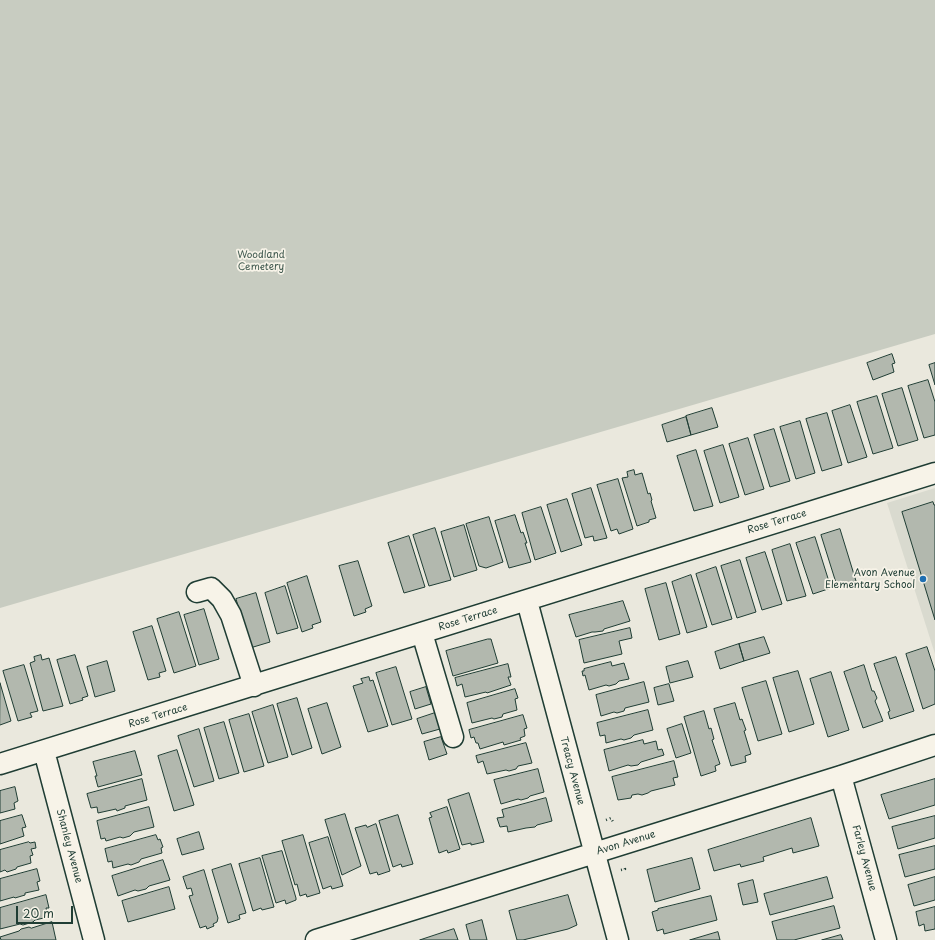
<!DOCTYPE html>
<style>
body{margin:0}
#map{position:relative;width:935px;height:940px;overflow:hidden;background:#eae8dd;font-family:"Playpen Sans",sans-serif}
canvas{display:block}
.scale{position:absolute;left:16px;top:906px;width:57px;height:18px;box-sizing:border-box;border:2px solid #1f3d34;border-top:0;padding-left:5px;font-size:12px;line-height:14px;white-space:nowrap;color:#1f3d34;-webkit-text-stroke:3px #f7f3e8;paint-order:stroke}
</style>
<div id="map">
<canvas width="935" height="940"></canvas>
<div class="scale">20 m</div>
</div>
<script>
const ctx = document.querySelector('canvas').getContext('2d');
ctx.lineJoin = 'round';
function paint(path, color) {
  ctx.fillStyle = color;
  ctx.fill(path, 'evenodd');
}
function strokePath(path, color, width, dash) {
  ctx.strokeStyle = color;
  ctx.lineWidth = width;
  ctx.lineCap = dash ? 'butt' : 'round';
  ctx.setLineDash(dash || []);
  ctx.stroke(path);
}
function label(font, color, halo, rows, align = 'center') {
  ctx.font = font + ' "Playpen Sans",sans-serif';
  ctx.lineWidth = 3.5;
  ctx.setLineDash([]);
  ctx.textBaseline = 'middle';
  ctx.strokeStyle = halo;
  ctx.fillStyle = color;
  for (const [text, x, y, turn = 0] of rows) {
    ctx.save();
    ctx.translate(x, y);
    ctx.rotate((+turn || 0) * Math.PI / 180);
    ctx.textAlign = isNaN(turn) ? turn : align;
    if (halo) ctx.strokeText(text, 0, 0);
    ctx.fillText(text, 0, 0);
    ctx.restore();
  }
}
paint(new Path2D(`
 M 935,488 L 935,654 L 887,503 Z`), '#d9dacf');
paint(new Path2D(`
 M 0,0 L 935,0 L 935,334 L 0,608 Z`), '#c8ccc1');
const building = new Path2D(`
 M 892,354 L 895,363 L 892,364 L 894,372 L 873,380 L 867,363 Z
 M 935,363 L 935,385 L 929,365 Z
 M 928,380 L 935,402 L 935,435 L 924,438 L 908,386 Z
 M 902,388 L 918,440 L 898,446 L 882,394 Z
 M 877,396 L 893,448 L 873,454 L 857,402 Z
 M 850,405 L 867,457 L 848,463 L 832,411 Z
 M 712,408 L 718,427 L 691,435 L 686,416 Z
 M 827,413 L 842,465 L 822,471 L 806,419 Z
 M 686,417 L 691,435 L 667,442 L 662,425 Z
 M 800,421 L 815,473 L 796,479 L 780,427 Z
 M 774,429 L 790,481 L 770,487 L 754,435 Z
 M 748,438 L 764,489 L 745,495 L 729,444 Z
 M 723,445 L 739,497 L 720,503 L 704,451 Z
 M 696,450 L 713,506 L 694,511 L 677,456 Z
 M 634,470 L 635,475 L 642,473 L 648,494 L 650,493 L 652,500 L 651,501 L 656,518 L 649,520 L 649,522 L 637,526 L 622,478 L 628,477 L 627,472 Z
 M 618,479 L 633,529 L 619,534 L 617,529 L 611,531 L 597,485 Z
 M 591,488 L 607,538 L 594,541 L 593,536 L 585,538 L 572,494 Z
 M 567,499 L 582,545 L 561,552 L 547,505 Z
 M 933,502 L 934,505 L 935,505 L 935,620 L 902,512 Z
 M 541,507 L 556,553 L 535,560 L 522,513 Z
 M 515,515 L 521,533 L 523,532 L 527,543 L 525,543 L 531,562 L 509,568 L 495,521 Z
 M 489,517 L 503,562 L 486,568 L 479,566 L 466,524 Z
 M 464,525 L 477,570 L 454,577 L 441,532 Z
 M 435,528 L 451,580 L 429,586 L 413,535 Z
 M 840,529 L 856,581 L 837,586 L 821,535 Z
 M 409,536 L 425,587 L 404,593 L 388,543 Z
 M 815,537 L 831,588 L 813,594 L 796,543 Z
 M 790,544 L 806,596 L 787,601 L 772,550 Z
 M 765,552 L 782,604 L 762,610 L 746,558 Z
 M 740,560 L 756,612 L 737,618 L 721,566 Z
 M 358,561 L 372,606 L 365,609 L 366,612 L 354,616 L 339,566 Z
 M 716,567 L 732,619 L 712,625 L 696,574 Z
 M 691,575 L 707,627 L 687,633 L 672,582 Z
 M 307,576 L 321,622 L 312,625 L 313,628 L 302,632 L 287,583 Z
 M 666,583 L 680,634 L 659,640 L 645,589 Z
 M 285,586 L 298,628 L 277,634 L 265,593 Z
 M 256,593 L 270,642 L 250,648 L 236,599 Z
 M 623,601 L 630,621 L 604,629 L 603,631 L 595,632 L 592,632 L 576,637 L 569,615 Z
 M 204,609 L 219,659 L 199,665 L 184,615 Z
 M 179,612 L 196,666 L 174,673 L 157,619 Z
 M 152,626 L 166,671 L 159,673 L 160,677 L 148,680 L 133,632 Z
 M 630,628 L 632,638 L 619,641 L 622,654 L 584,663 L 579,640 Z
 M 764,637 L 770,653 L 744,661 L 739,644 Z
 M 488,639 L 491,639 L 498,663 L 453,676 L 446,651 Z
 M 739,644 L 744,661 L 720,669 L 715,652 Z
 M 927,647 L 935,671 L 935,704 L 923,709 L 906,654 Z
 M 41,655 L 42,660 L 49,658 L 63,706 L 43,711 L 30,663 L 35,661 L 34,657 Z
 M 75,655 L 88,696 L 82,698 L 83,700 L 70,704 L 57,660 Z
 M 896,657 L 914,711 L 890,719 L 888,712 L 890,711 L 874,664 Z
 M 107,661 L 115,691 L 95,697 L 87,667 Z
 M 688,661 L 693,677 L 670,683 L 666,667 Z
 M 611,662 L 612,666 L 624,663 L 629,679 L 619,681 L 616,684 L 609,686 L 606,685 L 589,690 L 585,675 L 583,676 L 582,671 L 584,671 L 584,669 Z
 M 508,664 L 511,677 L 508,677 L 511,685 L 487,693 L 486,692 L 465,697 L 462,684 L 457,686 L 455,678 Z
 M 24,665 L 38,711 L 30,713 L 32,717 L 18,721 L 3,671 Z
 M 864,665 L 872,691 L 874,691 L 877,698 L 875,701 L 883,721 L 863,728 L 844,672 Z
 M 396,667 L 412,719 L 392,725 L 376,673 Z
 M 798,671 L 814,724 L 789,732 L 773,678 Z
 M 831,672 L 849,730 L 828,737 L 810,679 Z
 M 369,677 L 370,681 L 373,680 L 388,726 L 368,732 L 353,686 L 363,683 L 361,679 Z
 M 766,681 L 782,734 L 758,741 L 742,688 Z
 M 644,682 L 649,702 L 625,708 L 624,711 L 617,713 L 614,712 L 601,716 L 596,695 Z
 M 0,683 L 11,721 L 0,725 Z
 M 669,684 L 674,701 L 658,705 L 654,688 Z
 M 426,687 L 431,704 L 415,709 L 410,692 Z
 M 515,689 L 518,698 L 515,699 L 517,710 L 503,714 L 502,717 L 494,719 L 492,718 L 472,723 L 467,703 Z
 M 297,698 L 312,748 L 292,755 L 277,704 Z
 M 327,703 L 341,747 L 322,754 L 308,709 Z
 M 735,703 L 740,720 L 742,719 L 746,730 L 744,731 L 751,754 L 745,756 L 746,762 L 731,766 L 714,709 Z
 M 273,705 L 288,757 L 268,763 L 252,712 Z
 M 648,710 L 653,730 L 634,735 L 631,738 L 624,740 L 621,739 L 606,743 L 605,735 L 600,736 L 597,723 Z
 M 704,711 L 709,729 L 711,728 L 714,739 L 712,740 L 720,764 L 715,766 L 716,771 L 701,776 L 684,717 Z
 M 435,713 L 440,729 L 422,734 L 417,719 Z
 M 249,714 L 264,766 L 244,772 L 229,720 Z
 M 523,715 L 527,728 L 524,729 L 525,736 L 520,738 L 521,740 L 504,745 L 503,742 L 480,749 L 478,743 L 476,743 L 474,737 L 471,738 L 469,730 Z
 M 224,722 L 239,773 L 219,779 L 204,728 Z
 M 682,724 L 691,753 L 676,758 L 667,729 Z
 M 199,729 L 214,781 L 194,787 L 178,736 Z
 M 441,737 L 447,754 L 429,760 L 424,742 Z
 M 643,740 L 644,744 L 656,741 L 658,750 L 662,749 L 664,755 L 641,762 L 638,765 L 631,766 L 628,765 L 609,771 L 604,750 Z
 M 526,743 L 532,763 L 518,766 L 516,769 L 509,771 L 506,770 L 487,774 L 483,761 L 478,763 L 476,756 Z
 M 177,750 L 194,805 L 174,811 L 158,756 Z
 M 135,751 L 142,775 L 98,787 L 95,776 L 97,776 L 93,762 Z
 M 674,761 L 678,777 L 673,778 L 675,785 L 651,791 L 648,793 L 642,795 L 638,794 L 632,795 L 631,798 L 618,800 L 612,777 Z
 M 538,769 L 544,792 L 530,796 L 528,798 L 521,800 L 518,799 L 501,804 L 494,780 Z
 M 142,779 L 147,800 L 125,806 L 125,808 L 117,811 L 116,809 L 98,813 L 97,807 L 91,808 L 87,794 Z
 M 935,779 L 935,805 L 889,819 L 881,795 Z
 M 15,787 L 18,801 L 14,803 L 15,809 L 0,813 L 0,791 Z
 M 469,793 L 484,842 L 471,845 L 471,843 L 462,845 L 448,800 Z
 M 546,798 L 552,821 L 537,825 L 535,827 L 526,828 L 508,832 L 507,826 L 500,827 L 497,818 L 504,817 L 502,810 Z
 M 149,807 L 154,827 L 134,832 L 130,836 L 123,838 L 120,837 L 106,841 L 105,838 L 101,839 L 97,821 Z
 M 447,807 L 460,849 L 448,853 L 447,850 L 439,853 L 429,818 L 432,817 L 430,813 Z
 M 345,814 L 361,866 L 342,875 L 325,820 Z
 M 22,815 L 26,827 L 22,828 L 24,836 L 0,844 L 0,821 Z
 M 398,815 L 413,864 L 402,867 L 401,864 L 393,867 L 379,821 Z
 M 935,816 L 935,838 L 898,849 L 892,827 Z
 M 811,818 L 819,846 L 793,853 L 792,848 L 763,857 L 764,861 L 741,867 L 740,864 L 714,871 L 708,850 Z
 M 376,824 L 390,871 L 378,875 L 377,872 L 370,874 L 355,828 L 366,825 L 367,827 Z
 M 199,832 L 204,849 L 182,855 L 177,839 Z
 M 156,835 L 158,840 L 160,839 L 163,847 L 161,848 L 162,853 L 141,859 L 139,862 L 131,865 L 128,864 L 113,868 L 112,861 L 108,862 L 105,849 Z
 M 303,835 L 320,893 L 307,897 L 306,894 L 300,896 L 297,884 L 295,885 L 282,841 Z
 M 328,837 L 343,886 L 332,889 L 331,886 L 323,889 L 309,843 Z
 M 29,842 L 30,843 L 35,842 L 36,848 L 31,849 L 33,855 L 30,856 L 31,863 L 17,867 L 16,869 L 7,872 L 5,870 L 0,872 L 0,850 Z
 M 935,846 L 935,869 L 905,877 L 899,855 Z
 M 282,851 L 296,898 L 296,900 L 286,904 L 285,900 L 276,903 L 262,856 Z
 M 260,858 L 274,907 L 262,910 L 261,908 L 253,911 L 239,864 Z
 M 692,858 L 700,889 L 655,902 L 647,870 Z
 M 163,860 L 170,880 L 149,886 L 146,889 L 138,891 L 135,890 L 118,896 L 112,876 Z
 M 231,864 L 246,913 L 239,915 L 240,919 L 228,923 L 212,870 Z
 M 37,869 L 40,881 L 37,882 L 39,890 L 25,893 L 25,895 L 15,898 L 14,897 L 0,901 L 0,879 Z
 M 204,870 L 218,918 L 217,922 L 213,924 L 214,926 L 207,929 L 206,926 L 200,928 L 189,896 L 193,895 L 191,888 L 187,889 L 183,877 Z
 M 827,877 L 833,898 L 770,915 L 764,894 Z
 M 935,877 L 935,900 L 914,906 L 908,885 Z
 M 753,880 L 758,902 L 743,905 L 738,884 Z
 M 169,887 L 175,909 L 128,922 L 122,901 Z
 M 46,895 L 49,908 L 46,908 L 48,917 L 35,920 L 33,922 L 23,925 L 20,924 L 0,929 L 0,908 Z
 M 568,895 L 577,925 L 568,929 L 523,940 L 517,940 L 509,911 Z
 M 711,896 L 717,920 L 664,934 L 663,929 L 657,931 L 652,912 L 658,910 L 658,909 Z
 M 834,906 L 840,928 L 794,940 L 777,940 L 772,922 Z
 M 935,907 L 935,929 L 925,931 L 924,924 L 919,926 L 916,912 Z
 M 482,920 L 487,940 L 470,940 L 466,925 Z
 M 52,922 L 56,940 L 1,940 L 0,937 L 19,931 L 21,929 L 29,927 L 31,928 Z
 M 454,929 L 458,940 L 420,940 Z
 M 718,932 L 720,940 L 690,940 Z
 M 841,935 L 843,940 L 822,940 Z`);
paint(building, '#b2b8ae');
strokePath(building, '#1f3d34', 1);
const minor = new Path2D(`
 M 197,592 L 211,588 L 222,599 L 231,615 L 254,686
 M 527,601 L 618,940
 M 422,633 L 453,737
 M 44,751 L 94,940
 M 0,764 L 935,473
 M 841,776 L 886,940
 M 316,940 L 841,776 L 935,745`);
strokePath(minor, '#1f3d34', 23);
strokePath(new Path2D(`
 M 606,820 L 611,818 L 613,822
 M 621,870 L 625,869 L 624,866`), '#1f3d34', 2.5, [1, 3]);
strokePath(minor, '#f7f3e8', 20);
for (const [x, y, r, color] of [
 [923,579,4,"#1f6fb2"]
]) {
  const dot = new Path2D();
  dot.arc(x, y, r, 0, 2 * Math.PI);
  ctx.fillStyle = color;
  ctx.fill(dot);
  strokePath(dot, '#f7f3e8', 1.5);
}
label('10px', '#415a50', '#f7f3e8', [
 ["Woodland",261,255],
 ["Cemetery",261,267]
]);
label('10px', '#1f3d34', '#f7f3e8', [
 ["Rose Terrace",777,522,-17],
 ["Rose Terrace",468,619,-17],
 ["Rose Terrace",158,716,-17],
 ["Treacy Avenue",572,771,75],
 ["Avon Avenue",626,843,-17],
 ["Shanley Avenue",69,846,75],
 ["Farley Avenue",864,858,75]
]);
label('10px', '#1f3d34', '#f7f3e8', [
 ["Avon Avenue",915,573],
 ["Elementary School",915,585]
], 'right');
</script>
